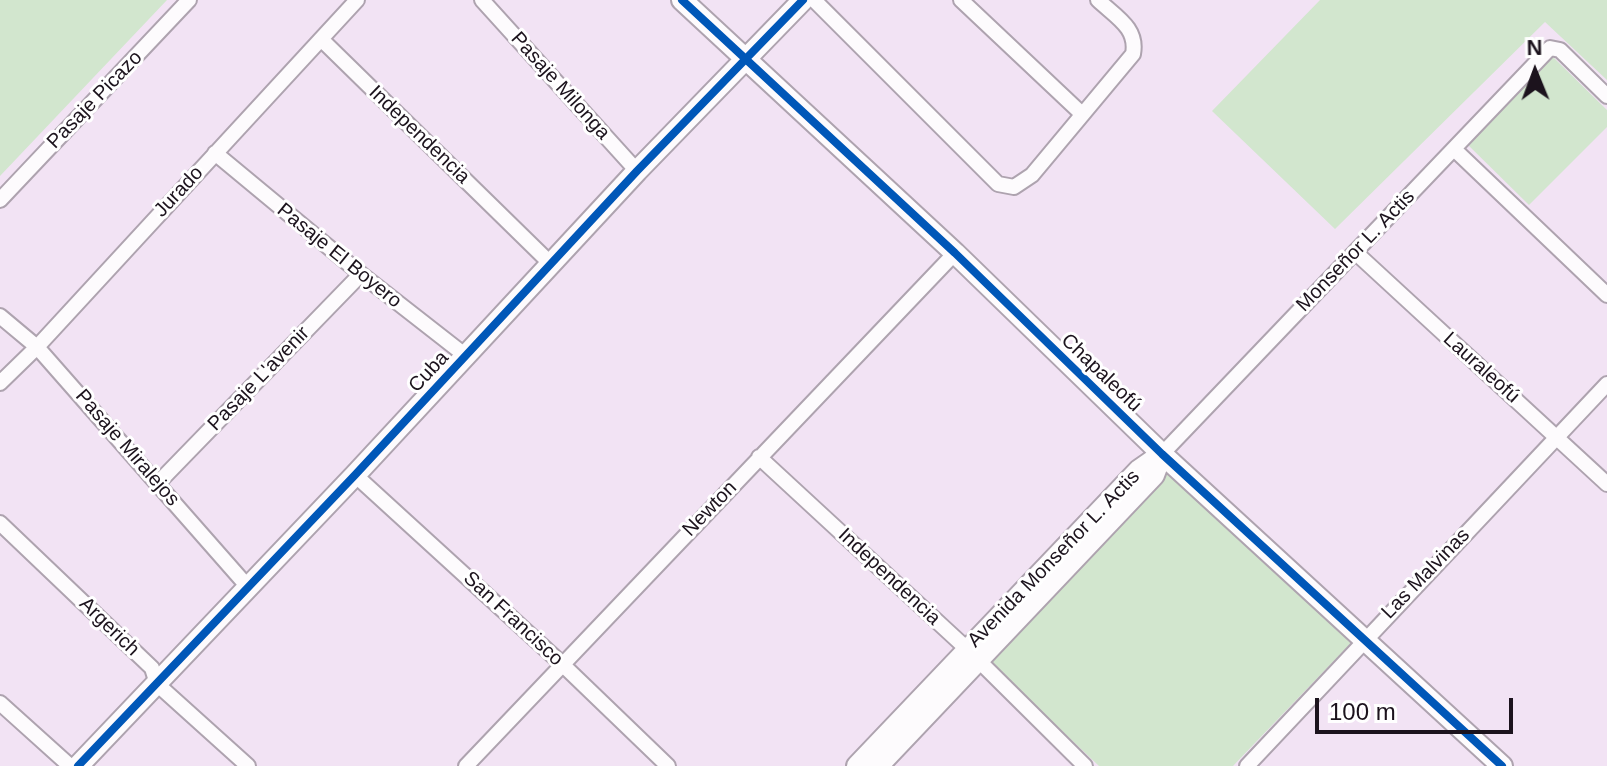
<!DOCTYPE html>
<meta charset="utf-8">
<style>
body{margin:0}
#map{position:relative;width:1607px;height:766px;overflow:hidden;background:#f2e3f4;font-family:Helvetica,sans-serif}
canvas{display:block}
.north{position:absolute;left:1495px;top:32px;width:80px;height:80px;-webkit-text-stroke:6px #fff;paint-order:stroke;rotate:359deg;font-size:22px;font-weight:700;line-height:32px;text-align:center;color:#1c131d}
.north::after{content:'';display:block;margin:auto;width:28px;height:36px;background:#1c131d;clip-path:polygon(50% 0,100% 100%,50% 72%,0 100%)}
.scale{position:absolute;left:1315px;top:698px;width:198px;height:36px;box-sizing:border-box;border:4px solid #1c131d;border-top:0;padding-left:10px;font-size:24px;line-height:28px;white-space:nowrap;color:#1c131d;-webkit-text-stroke:6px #fff;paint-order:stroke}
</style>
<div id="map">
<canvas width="1607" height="766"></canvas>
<div class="north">N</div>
<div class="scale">100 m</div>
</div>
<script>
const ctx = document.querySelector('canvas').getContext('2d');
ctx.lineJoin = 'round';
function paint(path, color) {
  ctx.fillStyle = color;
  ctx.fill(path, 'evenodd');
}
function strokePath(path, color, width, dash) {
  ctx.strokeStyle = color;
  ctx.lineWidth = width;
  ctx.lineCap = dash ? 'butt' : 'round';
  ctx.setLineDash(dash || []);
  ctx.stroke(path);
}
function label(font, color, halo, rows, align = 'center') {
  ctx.font = font + ' Helvetica,sans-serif';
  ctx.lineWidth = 6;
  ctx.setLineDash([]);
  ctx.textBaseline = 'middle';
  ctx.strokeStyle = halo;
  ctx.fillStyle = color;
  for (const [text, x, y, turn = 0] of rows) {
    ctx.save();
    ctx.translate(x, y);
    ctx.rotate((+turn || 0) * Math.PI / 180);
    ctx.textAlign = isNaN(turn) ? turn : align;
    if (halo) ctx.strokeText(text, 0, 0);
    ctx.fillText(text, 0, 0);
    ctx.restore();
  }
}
paint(new Path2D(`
 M 0,0 L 167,0 L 0,176 Z
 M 1320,0 L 1607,0 L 1607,80 L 1545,22 L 1335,229 L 1212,111 Z
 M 1553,57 L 1607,110 L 1607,127 L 1529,205 L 1467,144 Z
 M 1170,470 L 1351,643 L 1233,766 L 1099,766 L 988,661 Z`), '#d2e6ce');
const street = new Path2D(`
 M 482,0 L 637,171
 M 814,0 L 998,184 L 1014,187 L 1032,175 L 1133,54 C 1138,28 1116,17 1098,0
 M 961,0 L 1082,114
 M 321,39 L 551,264
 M 1454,149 L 1607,295
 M 215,153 L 361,274 L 466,356
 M 0,200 L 189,0
 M 1355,252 L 1607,484
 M 0,316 L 37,347 L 248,587
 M 0,383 L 37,347 L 357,0
 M 1162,454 L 1550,48 L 1560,50 L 1607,96
 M 759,457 L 967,649 L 1085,766
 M 355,475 L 562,664 L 668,766
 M 158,483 L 361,274
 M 0,523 L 152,668 L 157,684 L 248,766
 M 0,703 L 70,766
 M 466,766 L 955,253
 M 1247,766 L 1607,384`);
const secondary = new Path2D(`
 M 682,0 L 955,253 L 1162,454 L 1502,766
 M 78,766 L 355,475 L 637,171 L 803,0
 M 857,766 L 1139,470 L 1162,454
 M 878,766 L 1154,475 L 1162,454`);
strokePath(street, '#aea3af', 18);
strokePath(secondary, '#aea3af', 24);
strokePath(street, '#fdfbfd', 14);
strokePath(secondary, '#fdfbfd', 20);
strokePath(new Path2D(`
 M 682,0 L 955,253 L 1162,454 L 1502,766
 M 78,766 L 355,475 L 637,171 L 803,0`), '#0057b8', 8);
label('20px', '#1c131d', '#fff', [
 ["Pasaje Milonga",560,86,48],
 ["Pasaje Picazo",95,100,-46],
 ["Independencia",419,135,44],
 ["Jurado",179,192,-47],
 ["Monseñor L. Actis",1356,251,-46],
 ["Pasaje El Boyero",339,256,39],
 ["Lauraleofú",1481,368,42],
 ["Cuba",429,372,-47],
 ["Chapaleofú",1101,373,44],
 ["Pasaje L'avenir",259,379,-46],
 ["Pasaje Miralejos",127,448,49],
 ["Newton",710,509,-46],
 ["Avenida Monseñor L. Actis",1054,559,-46],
 ["Las Malvinas",1426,574,-46],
 ["Independencia",889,577,43],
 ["San Francisco",513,619,43],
 ["Argerich",109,627,44]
]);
</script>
